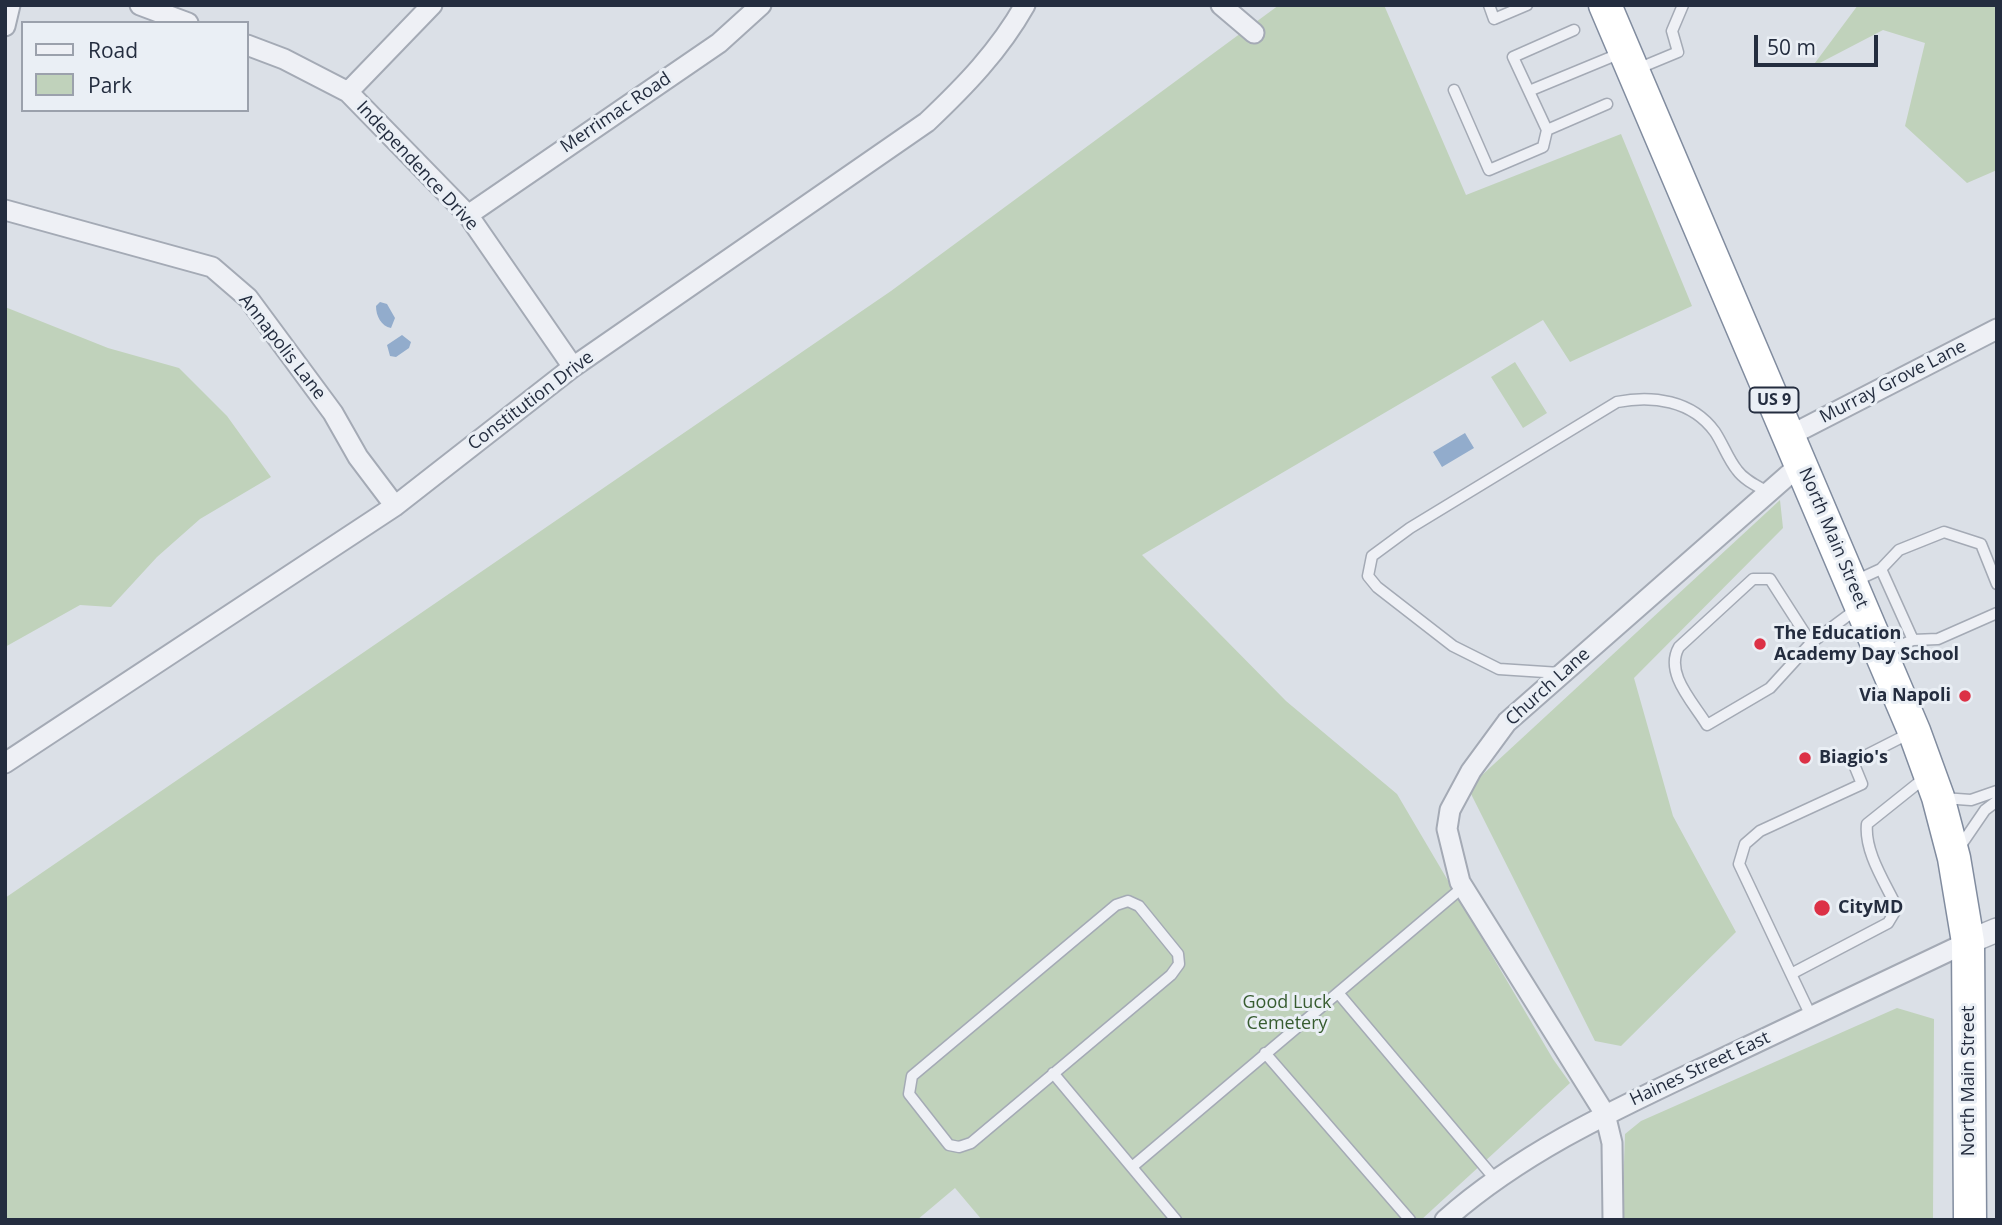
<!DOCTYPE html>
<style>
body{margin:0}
#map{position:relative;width:2002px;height:1225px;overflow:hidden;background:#dbe0e7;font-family:"Open Sans",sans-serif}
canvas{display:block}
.frame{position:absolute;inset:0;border:7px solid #242d3f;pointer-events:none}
.legend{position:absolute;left:21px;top:21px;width:228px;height:91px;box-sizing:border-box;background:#eaeff5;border:2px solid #9ba1ac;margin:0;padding:9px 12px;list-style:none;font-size:21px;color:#242d3f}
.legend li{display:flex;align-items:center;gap:14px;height:35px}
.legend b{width:35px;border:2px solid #9ba1ac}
.scale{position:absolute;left:1754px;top:35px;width:124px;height:32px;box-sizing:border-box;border:4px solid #242d3f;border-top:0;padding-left:9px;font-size:21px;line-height:24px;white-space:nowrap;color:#242d3f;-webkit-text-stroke:5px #eaeff5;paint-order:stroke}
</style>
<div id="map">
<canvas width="2002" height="1225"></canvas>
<div class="frame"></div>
<ul class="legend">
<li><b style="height:9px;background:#eef0f5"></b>Road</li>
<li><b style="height:19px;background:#c0d2bb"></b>Park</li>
</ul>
<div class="scale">50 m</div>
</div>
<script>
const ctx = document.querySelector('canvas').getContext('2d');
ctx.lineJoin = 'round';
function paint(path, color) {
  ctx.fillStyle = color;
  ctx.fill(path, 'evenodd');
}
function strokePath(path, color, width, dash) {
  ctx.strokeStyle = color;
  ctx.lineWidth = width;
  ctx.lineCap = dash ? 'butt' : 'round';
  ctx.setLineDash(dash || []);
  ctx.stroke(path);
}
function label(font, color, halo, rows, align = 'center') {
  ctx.font = font + ' "Open Sans",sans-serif';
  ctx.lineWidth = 6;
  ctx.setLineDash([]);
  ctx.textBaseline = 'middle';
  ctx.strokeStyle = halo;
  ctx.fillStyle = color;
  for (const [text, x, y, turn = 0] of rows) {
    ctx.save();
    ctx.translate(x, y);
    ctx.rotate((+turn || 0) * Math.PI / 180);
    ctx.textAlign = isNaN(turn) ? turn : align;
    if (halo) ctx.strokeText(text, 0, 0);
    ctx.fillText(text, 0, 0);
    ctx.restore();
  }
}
paint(new Path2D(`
 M 1279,5 L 1384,5 L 1466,195 L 1621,134 L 1692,306 L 1570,362 L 1543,320 L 1142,555 L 1286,701 L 1397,794 L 1553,1059 L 1570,1083 L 1421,1220 L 982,1220 L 955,1188 L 917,1220 L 5,1220 L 5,898 L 891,291 Z
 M 1858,5 L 1997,5 L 1997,170 L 1967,183 L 1905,126 L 1925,43 L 1883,30 L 1812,67 Z
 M 5,307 L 108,348 L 179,368 L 227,416 L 271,477 L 200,519 L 157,557 L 111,607 L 80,605 L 5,647 Z
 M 1515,362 L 1547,413 L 1523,428 L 1491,377 Z
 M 1780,500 L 1783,528 L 1634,678 L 1673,816 L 1736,932 L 1621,1046 L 1595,1041 L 1468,788 Z
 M 1897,1008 L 1934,1019 L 1933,1220 L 1622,1220 L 1625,1134 L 1641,1121 Z`), '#c0d2bb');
paint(new Path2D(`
 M 380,302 L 387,304 L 395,318 L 391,328 C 381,326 376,316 376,306 Z
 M 402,335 L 411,342 L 409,348 L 396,357 L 390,356 L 387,345 Z
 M 1465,433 L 1474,448 L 1442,467 L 1433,452 Z`), '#92accc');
const service = new Path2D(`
 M 1489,5 L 1494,19 L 1527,5
 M 1637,69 L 1678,52 L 1672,31 L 1683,5
 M 1454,90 L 1489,170 L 1543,147 L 1547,130 L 1513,57 L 1574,30
 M 1529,91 L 1621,53
 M 1547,130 L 1607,104
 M 1881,569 L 1913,640
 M 1855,581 L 1881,569 L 1899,550 L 1944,532 L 1981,544 L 1997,584
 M 1811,643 L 1770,579 L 1753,579 L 1679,647 C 1664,673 1693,702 1707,725 L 1770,688 L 1811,643 L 1858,608
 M 1885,652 L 1913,640 L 1938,639 L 1997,613
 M 1560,673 L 1499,669 L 1453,646 L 1377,587 L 1368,576 L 1372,556 L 1410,528 L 1617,402 C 1652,395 1692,400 1715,432 C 1723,444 1728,459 1737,470 C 1744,480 1757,486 1768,492
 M 1943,798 L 1971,800 L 1997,791
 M 1959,848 L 1985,810 L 1997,801
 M 1128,901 L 1139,906 L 1178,954 L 1179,964 L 1171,975 L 971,1143 L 959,1147 L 949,1145 L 909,1094 L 912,1076 L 1116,905 Z
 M 1791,974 L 1739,864 L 1745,844 L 1760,831 L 1862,784 L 1853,762 L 1912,732
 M 1339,994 L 1495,1179
 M 1811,1016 L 1791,974 L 1888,923 L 1897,908 C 1886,884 1864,852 1867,824 L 1927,776
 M 1265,1053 L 1410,1220
 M 1053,1073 L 1176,1220
 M 1132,1167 L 1463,887`);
const minor = new Path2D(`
 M 140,5 L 188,23
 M 1221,5 L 1254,33
 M 5,26 L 10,5
 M 247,45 L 284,59 L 348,92 L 468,215 L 573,367
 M 348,92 L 432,5
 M 5,210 L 212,267 L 248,298 L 333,413 L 358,457 L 395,506
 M 468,215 L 719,43 L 761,5
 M 1789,436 L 1997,329
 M 5,763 L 395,506 L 573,367 L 927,122 C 965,86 999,51 1025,5
 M 1445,1220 C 1523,1151 1616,1109 1709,1065 C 1795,1024 1882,983 1968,942
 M 1613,1220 L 1612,1143 L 1605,1114 L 1460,882 L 1447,829 L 1450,810 L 1471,771 L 1507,722 L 1802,463`);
const tertiary = new Path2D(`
 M 1968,942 L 1997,930`);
const trunk = new Path2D(`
 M 1605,5 L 1914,731 L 1938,797 L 1954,858 L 1968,942 L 1970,1220`);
strokePath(service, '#a4aab5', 13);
strokePath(minor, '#a4aab5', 23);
strokePath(tertiary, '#a4aab5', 26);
strokePath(trunk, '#818c9f', 35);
strokePath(service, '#eef0f5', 10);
strokePath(minor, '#eef0f5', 19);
strokePath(tertiary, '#eef0f5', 23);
strokePath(trunk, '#fff', 32);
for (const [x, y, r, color] of [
 [1760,644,7,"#dc3146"],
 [1965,696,7,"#dc3146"],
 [1805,758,7,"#dc3146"],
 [1822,908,9,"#dc3146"]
]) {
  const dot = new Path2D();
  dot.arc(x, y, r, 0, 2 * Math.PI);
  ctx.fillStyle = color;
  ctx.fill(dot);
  strokePath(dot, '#eaeff5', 2.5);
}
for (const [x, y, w] of [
 [1774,400,49]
]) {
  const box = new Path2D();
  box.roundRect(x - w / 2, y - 12.5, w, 25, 5);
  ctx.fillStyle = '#eaeff5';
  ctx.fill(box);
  strokePath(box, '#242d3f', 2);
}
label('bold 16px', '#242d3f', null, [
 ["US 9",1774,400]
]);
label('18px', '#242d3f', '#eaeff5', [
 ["Merrimac Road",616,113,-34],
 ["Independence Drive",417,166,47],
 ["Annapolis Lane",282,347,52],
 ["Murray Grove Lane",1893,382,-27],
 ["Constitution Drive",531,401,-37],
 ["North Main Street",1833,538,67],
 ["Church Lane",1548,687,-42],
 ["Haines Street East",1700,1069,-25],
 ["North Main Street",1969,1081,-90]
]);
label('bold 18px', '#242d3f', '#eaeff5', [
 ["The Education",1774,634],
 ["Academy Day School",1774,655],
 ["Via Napoli",1951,696,"right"],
 ["Biagio's",1819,758],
 ["CityMD",1838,908]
], 'left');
label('18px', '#375c30', '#eaeff5', [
 ["Good Luck",1287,1003],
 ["Cemetery",1287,1024]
]);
</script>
